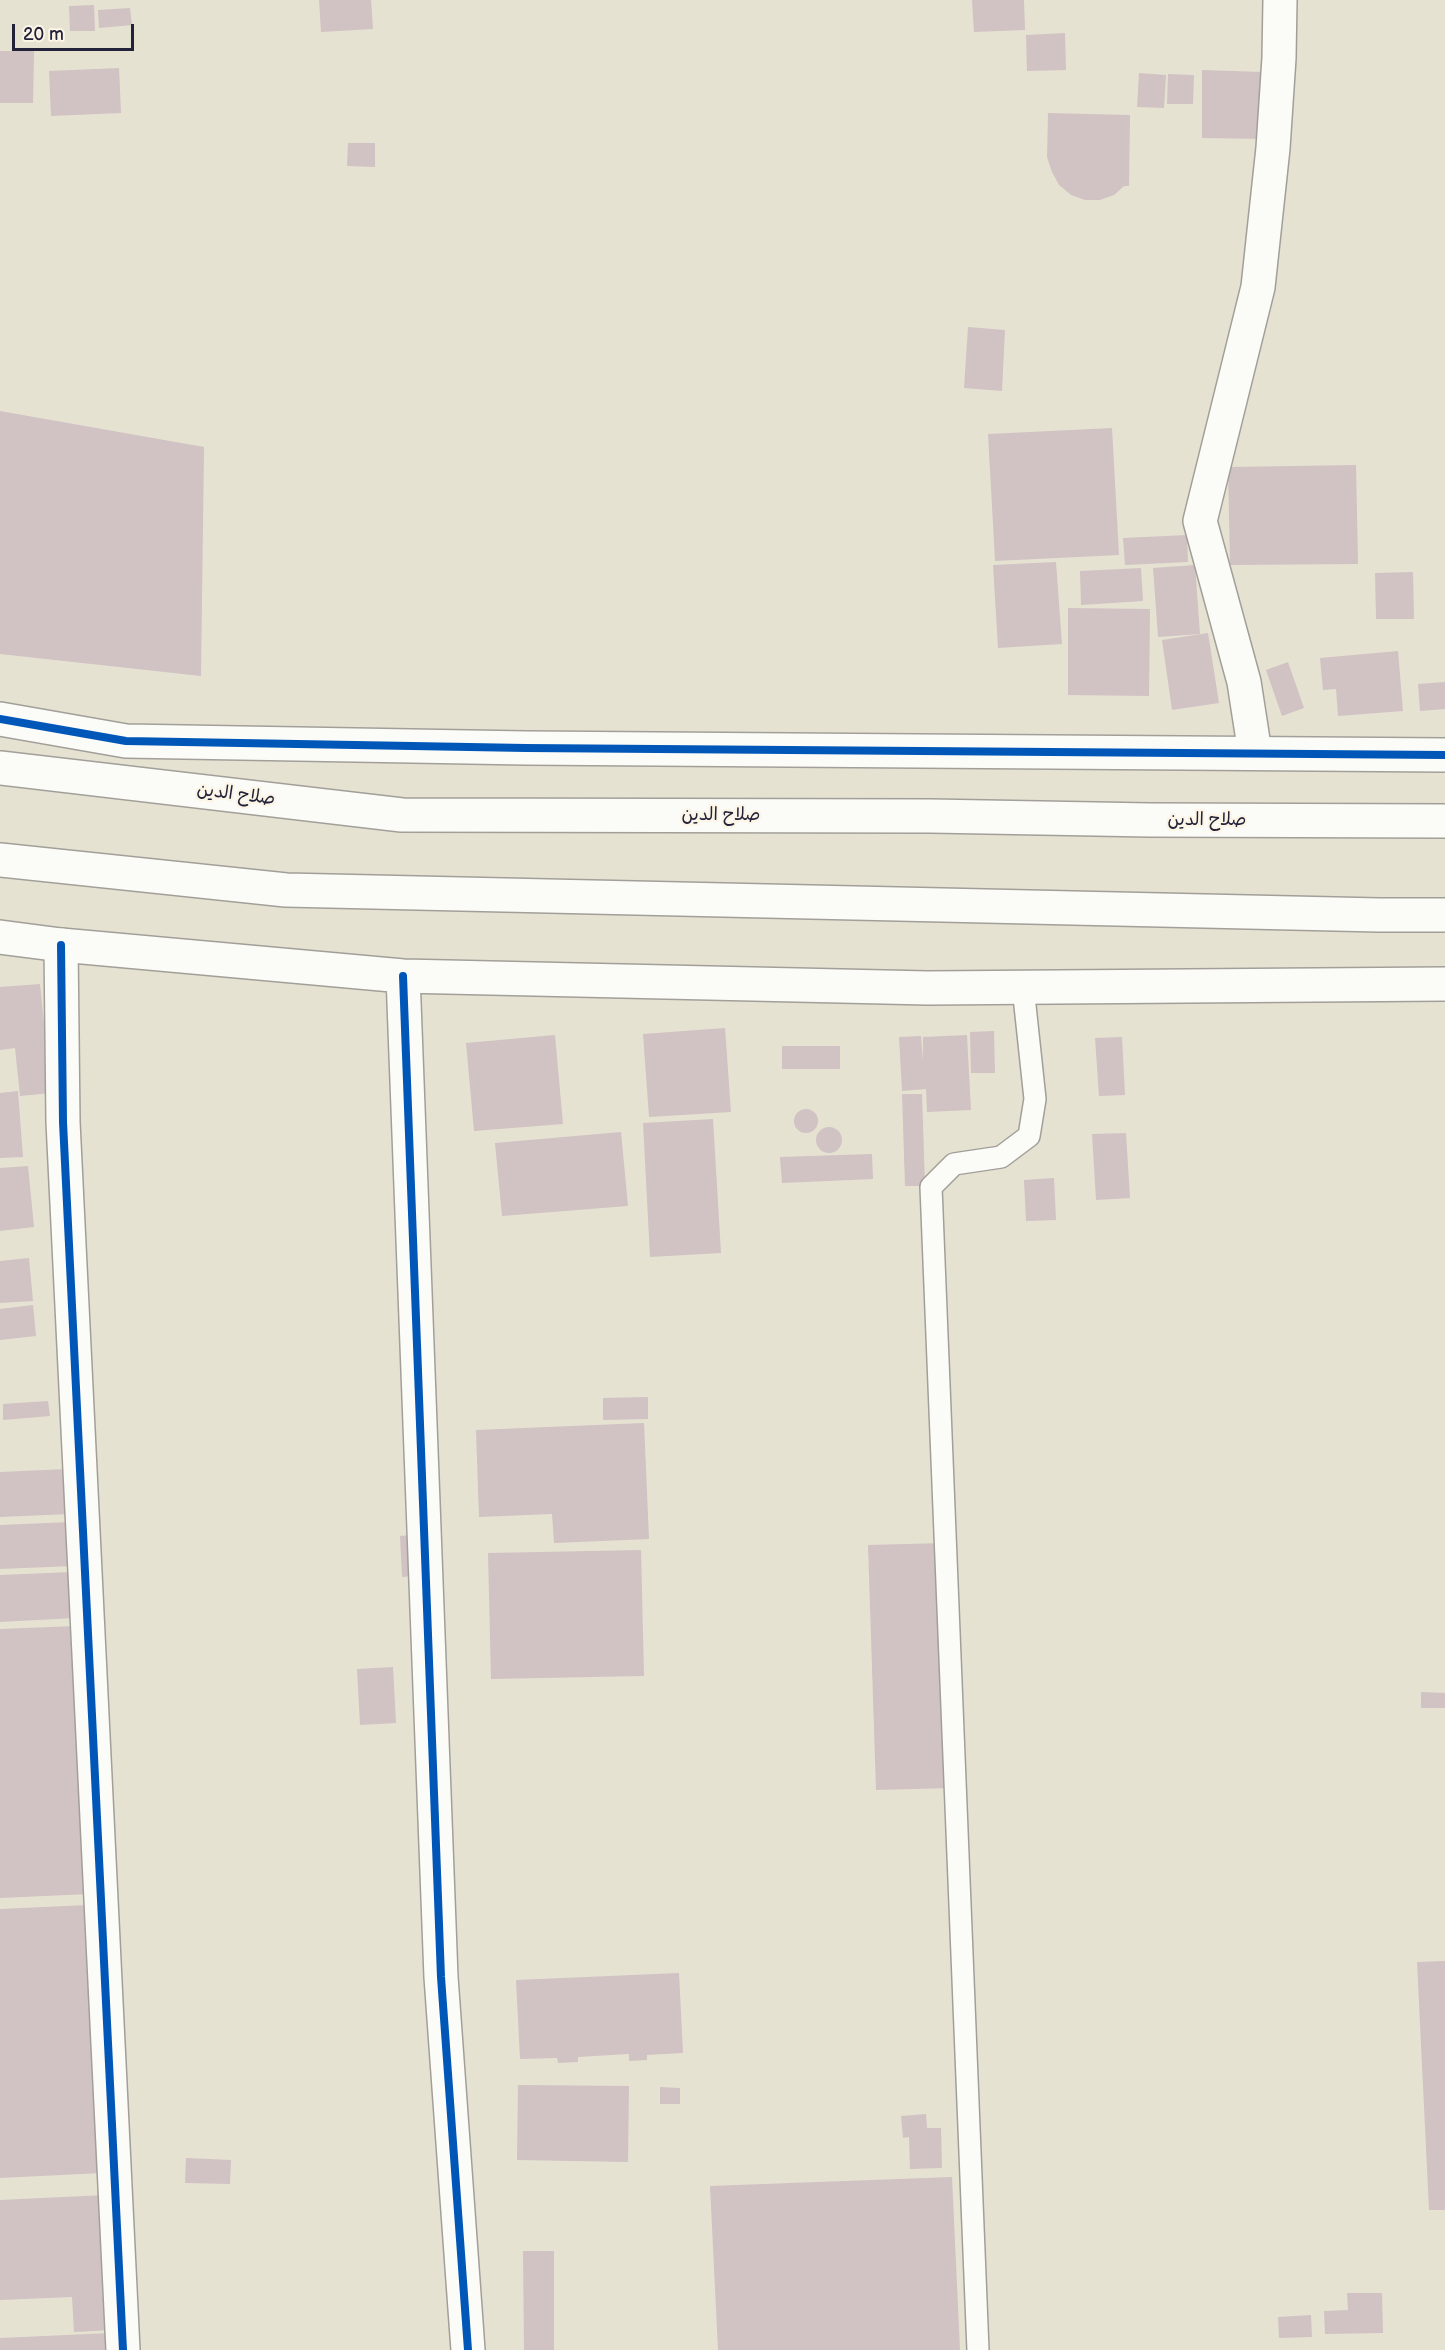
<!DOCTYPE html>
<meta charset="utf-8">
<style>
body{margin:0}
#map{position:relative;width:1445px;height:2350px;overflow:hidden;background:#e6e2d2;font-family:"Balsamiq Sans",sans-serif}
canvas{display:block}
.scale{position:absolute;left:12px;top:24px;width:122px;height:27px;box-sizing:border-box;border:3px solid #22223b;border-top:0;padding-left:8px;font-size:18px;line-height:21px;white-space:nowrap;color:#22223b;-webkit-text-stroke:4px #fcf5e5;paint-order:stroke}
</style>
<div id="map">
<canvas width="1445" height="2350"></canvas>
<div class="scale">20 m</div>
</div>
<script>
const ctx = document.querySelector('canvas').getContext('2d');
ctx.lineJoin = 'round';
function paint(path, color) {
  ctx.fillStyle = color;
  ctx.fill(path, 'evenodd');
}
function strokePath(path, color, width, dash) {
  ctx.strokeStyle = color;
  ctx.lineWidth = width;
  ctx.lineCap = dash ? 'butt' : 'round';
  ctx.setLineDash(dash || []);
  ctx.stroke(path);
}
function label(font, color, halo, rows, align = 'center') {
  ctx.font = font + ' "Balsamiq Sans","Playpen Sans Arabic",sans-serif';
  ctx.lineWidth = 4.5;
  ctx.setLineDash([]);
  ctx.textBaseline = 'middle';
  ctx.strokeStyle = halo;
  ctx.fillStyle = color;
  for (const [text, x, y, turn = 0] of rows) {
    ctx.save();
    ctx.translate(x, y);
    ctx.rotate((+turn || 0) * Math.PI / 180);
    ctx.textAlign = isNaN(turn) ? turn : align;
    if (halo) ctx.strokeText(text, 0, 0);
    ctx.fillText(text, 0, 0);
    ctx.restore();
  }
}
paint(new Path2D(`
 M 319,0 L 371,0 L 373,29 L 321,32 Z
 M 972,0 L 1024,0 L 1025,30 L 974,32 Z
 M 94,5 L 95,31 L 70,31 L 69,6 Z
 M 130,8 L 132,25 L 99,28 L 98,10 Z
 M 1065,33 L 1066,70 L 1027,71 L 1026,35 Z
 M 0,51 L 34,51 L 33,103 L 0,103 Z
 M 119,68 L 121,113 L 51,116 L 49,71 Z
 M 1202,70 L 1263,72 L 1262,139 L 1202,138 Z
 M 1139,73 L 1166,75 L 1164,108 L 1137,107 Z
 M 1168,74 L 1194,75 L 1193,104 L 1167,104 Z
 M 1048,113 L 1130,115 L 1129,186 L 1124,186 L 1114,195 L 1100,200 L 1085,200 L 1071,195 L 1059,185 L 1052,172 L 1047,157 Z
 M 348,143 L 375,143 L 375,167 L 347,166 Z
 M 968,327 L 1005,330 L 1002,391 L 964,388 Z
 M 0,411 L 204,447 L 201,676 L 0,654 Z
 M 1112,428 L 1119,555 L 995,561 L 988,434 Z
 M 1356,465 L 1358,564 L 1230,565 L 1228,467 Z
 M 1187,535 L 1188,562 L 1125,565 L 1123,538 Z
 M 1056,562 L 1062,644 L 998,648 L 993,565 Z
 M 1195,565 L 1200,634 L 1158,637 L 1153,568 Z
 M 1141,568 L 1143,601 L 1081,605 L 1080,571 Z
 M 1413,572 L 1414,619 L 1376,619 L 1375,573 Z
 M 1068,608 L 1150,609 L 1149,696 L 1068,695 Z
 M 1208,633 L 1219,703 L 1172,710 L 1162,640 Z
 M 1398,651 L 1403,711 L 1338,716 L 1336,689 L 1323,690 L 1320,658 Z
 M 1288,662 L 1304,708 L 1282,716 L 1266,670 Z
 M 1445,682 L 1445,709 L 1420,711 L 1418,684 Z
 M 40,984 L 51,1093 L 20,1096 L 15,1048 L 0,1050 L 0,987 Z
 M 725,1028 L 731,1112 L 649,1117 L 643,1034 Z
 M 994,1031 L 995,1073 L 971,1073 L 970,1032 Z
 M 555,1035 L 563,1124 L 474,1131 L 466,1043 Z
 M 967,1035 L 971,1110 L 927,1112 L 926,1089 L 902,1091 L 899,1037 L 921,1036 L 923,1061 L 923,1037 Z
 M 1122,1037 L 1125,1095 L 1099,1096 L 1095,1038 Z
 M 782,1046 L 840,1046 L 840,1069 L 782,1069 Z
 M 18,1091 L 23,1157 L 0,1158 L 0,1093 Z
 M 902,1094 L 922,1094 L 925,1186 L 905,1186 Z
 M794 1121a12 12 0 1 1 24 0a12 12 0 1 1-24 0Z
 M 713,1119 L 721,1253 L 650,1257 L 643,1123 Z
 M816 1140a13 13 0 1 1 26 0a13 13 0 1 1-26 0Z
 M 621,1132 L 628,1206 L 502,1216 L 495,1143 Z
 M 1126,1133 L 1130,1198 L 1096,1200 L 1092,1134 Z
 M 872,1154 L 873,1179 L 782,1183 L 780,1157 Z
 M 28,1166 L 34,1227 L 0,1231 L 0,1168 Z
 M 1054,1178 L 1056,1220 L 1026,1221 L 1024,1180 Z
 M 29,1258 L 33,1301 L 0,1303 L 0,1261 Z
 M 33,1305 L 36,1336 L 0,1340 L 0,1309 Z
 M 648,1397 L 648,1419 L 603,1420 L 603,1398 Z
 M 48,1401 L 50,1416 L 3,1420 L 3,1404 Z
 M 644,1423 L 649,1539 L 554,1543 L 552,1514 L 479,1517 L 476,1430 Z
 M 67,1469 L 70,1514 L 0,1517 L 0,1472 Z
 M 71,1522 L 73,1566 L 0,1569 L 0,1525 Z
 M 422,1534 L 424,1575 L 402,1577 L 400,1536 Z
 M 945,1543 L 953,1788 L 876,1790 L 868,1545 Z
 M 641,1550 L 644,1676 L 491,1679 L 488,1553 Z
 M 72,1572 L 75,1618 L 0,1622 L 0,1575 Z
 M 75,1626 L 89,1894 L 0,1898 L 0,1629 Z
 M 393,1667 L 396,1723 L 360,1725 L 357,1669 Z
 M 1421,1692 L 1445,1693 L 1445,1708 L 1421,1708 Z
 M 88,1905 L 102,2173 L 0,2178 L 0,1909 Z
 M 1445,1961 L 1445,2210 L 1429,2210 L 1417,1962 Z
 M 679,1973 L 683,2053 L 647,2055 L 647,2060 L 629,2061 L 629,2054 L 578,2057 L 578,2062 L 558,2063 L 557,2058 L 520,2059 L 516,1980 Z
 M 518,2085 L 629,2086 L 628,2162 L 517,2160 Z
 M 660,2087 L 680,2088 L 680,2104 L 660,2104 Z
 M 926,2114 L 927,2128 L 941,2128 L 942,2168 L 910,2169 L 909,2137 L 903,2138 L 901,2116 Z
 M 186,2158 L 231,2160 L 230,2184 L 185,2183 Z
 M 952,2177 L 960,2350 L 718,2350 L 710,2186 Z
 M 106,2195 L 113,2330 L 74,2332 L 72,2297 L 0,2300 L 0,2200 Z
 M 523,2251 L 554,2251 L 554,2350 L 524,2350 Z
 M 1347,2293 L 1382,2293 L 1383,2333 L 1325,2334 L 1324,2311 L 1348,2310 Z
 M 1311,2315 L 1312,2337 L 1279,2338 L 1278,2317 Z
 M 111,2333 L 112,2350 L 0,2350 L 0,2338 Z`), '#d1c2c4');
const lane = new Path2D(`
 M 978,2350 L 931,1187 L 954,1164 L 1001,1157 L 1029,1136 L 1035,1099 L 1023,987`);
const street = new Path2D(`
 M 1255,753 L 1244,682 L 1200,521 L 1258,287 L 1273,148 L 1279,58 L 1280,0
 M 61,945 L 63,1122 L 123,2350`);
const secondary = new Path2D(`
 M 0,719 L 126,741 L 526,748 L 1445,755
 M 0,937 L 61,945 L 403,976 L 928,988 L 1445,984
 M 403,976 L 441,1977 L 468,2350`);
const highway = new Path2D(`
 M 0,768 L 402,815 L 931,816 L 1150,820 L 1445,821
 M 0,860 L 286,890 L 1379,915 L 1445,915`);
strokePath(lane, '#a29f99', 24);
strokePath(street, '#a29f99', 36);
strokePath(secondary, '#a29f99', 36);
strokePath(highway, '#a29f99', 36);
strokePath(lane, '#fbfbf8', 21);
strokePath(street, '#fbfbf8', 33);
strokePath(secondary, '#fbfbf8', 33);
strokePath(highway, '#fbfbf8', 33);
strokePath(new Path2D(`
 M 0,719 L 126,741 L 526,748 L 1445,755
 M 61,945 L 63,1122 L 123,2350
 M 403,976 L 441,1977 L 468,2350`), '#0057b8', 8);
label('18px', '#22223b', '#fcf5e5', [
 ["صلاح الدين",236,795,7],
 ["صلاح الدين",721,815],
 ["صلاح الدين",1207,820]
]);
</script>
